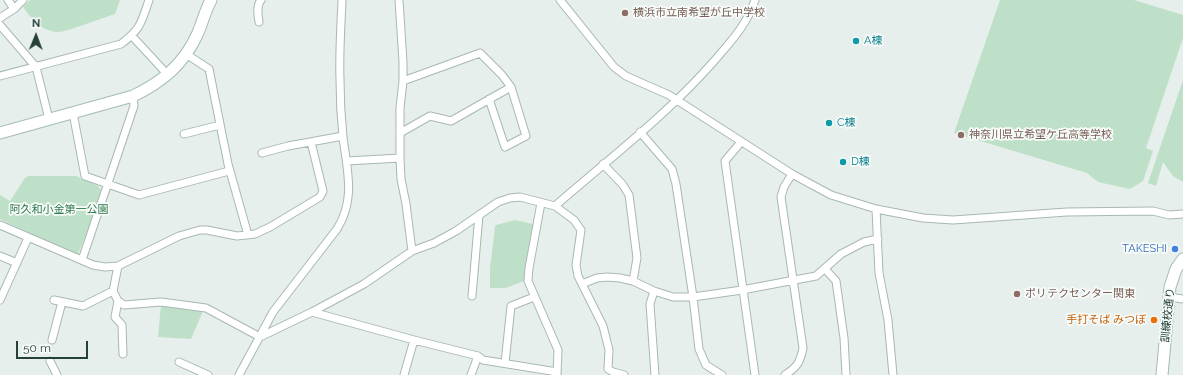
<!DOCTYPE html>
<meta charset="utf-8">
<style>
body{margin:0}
#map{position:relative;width:1183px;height:375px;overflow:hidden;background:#e6efeb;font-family:Raleway,sans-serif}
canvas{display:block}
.north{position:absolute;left:16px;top:16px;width:40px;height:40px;-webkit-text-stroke:3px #f7fbf9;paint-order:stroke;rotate:1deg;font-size:11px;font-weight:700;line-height:16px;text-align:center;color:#24423a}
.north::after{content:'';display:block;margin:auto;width:14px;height:18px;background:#24423a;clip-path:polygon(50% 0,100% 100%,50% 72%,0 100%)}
.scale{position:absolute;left:16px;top:341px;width:72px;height:18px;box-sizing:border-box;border:2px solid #24423a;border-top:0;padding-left:5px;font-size:12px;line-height:14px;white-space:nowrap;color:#24423a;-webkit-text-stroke:3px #f7fbf9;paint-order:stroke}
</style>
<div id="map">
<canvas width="1183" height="375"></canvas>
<div class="north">N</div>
<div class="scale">50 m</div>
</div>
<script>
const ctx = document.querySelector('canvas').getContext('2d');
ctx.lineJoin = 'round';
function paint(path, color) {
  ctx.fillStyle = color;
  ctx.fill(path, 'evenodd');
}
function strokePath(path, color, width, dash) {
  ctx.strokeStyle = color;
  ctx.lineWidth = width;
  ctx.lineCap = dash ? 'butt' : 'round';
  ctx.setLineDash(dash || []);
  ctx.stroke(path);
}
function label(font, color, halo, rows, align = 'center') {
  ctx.font = font + ' Raleway,"Noto Sans JP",sans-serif';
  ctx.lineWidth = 3.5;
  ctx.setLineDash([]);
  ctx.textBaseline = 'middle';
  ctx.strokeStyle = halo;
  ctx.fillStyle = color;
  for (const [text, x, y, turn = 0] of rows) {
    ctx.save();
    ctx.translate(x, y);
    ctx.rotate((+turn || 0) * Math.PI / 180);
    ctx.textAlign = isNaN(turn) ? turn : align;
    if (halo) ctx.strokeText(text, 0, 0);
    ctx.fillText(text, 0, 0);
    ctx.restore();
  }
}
paint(new Path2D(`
 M 30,0 L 120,0 L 115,14 C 105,17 64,33 57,32 C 41,31 31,18 23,7 Z
 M 1000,0 L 1134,0 L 1183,15 L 1183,38 L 1146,148 L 1153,151 L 1143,181 L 1130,189 L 1098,182 L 1087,173 L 954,133 Z
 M 1183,80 L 1183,182 L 1173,176 L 1163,162 L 1156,186 L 1148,183 Z
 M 28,176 L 76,176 L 98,186 L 101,190 L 89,227 L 78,254 L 54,245 L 0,219 L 0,195 L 10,201 L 25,178 Z
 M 515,220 L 533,224 L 524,281 L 506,288 L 490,288 L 490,268 L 495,227 L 496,225 Z
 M 161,305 L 203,311 L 191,339 L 158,337 Z`), '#bfe0c8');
const street = new Path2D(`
 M 8,0 L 14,9
 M 399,0 L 403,62 L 403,81 L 400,108 L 400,158 L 401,179 L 406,204 L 412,251
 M 560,0 L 614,67 L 626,76 L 669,95 L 792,174 L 831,195 L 876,209 L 923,218 L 953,220 L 1067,212 L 1153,211 L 1169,215 L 1183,214
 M 0,18 L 14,9 L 23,0
 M 259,22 C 258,15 256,6 261,0
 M 0,25 L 36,67 L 49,119
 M 132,36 L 168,75
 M 186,54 L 209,69 L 228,164 L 248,235
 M 0,76 L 121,44 C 141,29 141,23 149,0
 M 403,81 L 480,53 L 502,75 L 511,87 L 526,136 L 505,147 L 489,99
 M 73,113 L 85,176 L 139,195 L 229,171
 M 640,132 L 672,169 L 676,184 L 693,297 L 699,349 L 706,365 L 722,375
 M 400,133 L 430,116 L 451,121 L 511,87
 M 184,134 L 220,125
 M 741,142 L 725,161 L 755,375
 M 262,153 L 288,146 L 343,136
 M 347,161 L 400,158
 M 603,164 L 623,185 L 629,195 L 637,258 L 633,281
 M 541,203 L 529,268 L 528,281 L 558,350 L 557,375
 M 555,206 C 609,159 667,115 715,60 C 732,40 746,26 755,0
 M 876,209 L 879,273 L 888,320 L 893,375
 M 0,225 L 93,265 L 105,267 L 118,266 L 179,236 L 200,230 L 207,230 L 237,236 L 255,234 L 270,227 L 320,197 L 323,191 L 311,142
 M 0,256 L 17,263
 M 82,260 L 134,106 L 133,96
 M 118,266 L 113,291 L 118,301 L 124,305 L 161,302 L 206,308 L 260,337 L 312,312 L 364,284 L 412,251 L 434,243 L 456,231 L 498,202 L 510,198 L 520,197 L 555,206 L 574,220 L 581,230 L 576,265 L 578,276 L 603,326 L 609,350 L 608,369 L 613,372 L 624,375
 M 825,269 L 836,281 L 844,338 L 846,375
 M 582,284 L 597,278 L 607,277 L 620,278 L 633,281 L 654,291 L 673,297 L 693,297 L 742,290 L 816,276 L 841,254 L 864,242 L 878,239
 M 654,291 L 650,304 L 655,375
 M 472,296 L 479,215
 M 1169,297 L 1183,299
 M 0,300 L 28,238
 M 54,300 L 83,306 L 113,291
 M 118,301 L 115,317 L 122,325 L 123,354
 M 312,312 L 414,340 L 478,356 L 483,360 L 557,372
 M 52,340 L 62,302
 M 50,361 L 57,375
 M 179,362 L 208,375
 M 505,363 L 511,306 L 534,297
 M 239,375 L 273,312 L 337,229 C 356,199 347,170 343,137 C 341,118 340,98 340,79 C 339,53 341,26 342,0
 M 404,375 L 414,340
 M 471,375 L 478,356
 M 785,375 C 797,367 800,363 803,348 L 781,197 L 784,187 L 792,174`);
const secondary = new Path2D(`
 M 0,133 L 133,96 C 162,82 183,65 197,35 C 202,24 205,11 211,0
 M 1162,375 L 1170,287 L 1176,269 L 1183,259`);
strokePath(street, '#a8b8b2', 9);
strokePath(secondary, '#a4bbb3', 13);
strokePath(street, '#fff', 7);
strokePath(secondary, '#fff', 11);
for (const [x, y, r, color] of [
 [625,13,4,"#8d6e63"],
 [856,41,4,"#0f9aa8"],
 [829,123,4,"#0f9aa8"],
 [961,135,4,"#8d6e63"],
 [843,162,4,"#0f9aa8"],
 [1175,249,4,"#3f7fe0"],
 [1017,294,4,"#8d6e63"],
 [1154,320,4,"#e8710a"]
]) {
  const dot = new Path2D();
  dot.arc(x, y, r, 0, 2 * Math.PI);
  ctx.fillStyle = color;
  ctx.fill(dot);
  strokePath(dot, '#f7fbf9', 1.5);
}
label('11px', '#785e54', '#f7fbf9', [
 ["横浜市立南希望が丘中学校",633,13],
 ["神奈川県立希望ケ丘高等学校",969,135],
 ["ポリテクセンター関東",1025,294]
], 'left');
label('11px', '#0d838f', '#f7fbf9', [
 ["A棟",864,41],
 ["C棟",837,123],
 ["D棟",851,162]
], 'left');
label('11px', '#2d7a4b', '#f7fbf9', [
 ["阿久和小金第一公園",59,210]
]);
label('11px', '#366cbe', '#f7fbf9', [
 ["TAKESHI",1167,249]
], 'right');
label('11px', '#24423a', '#f7fbf9', [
 ["訓練校通り",1168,315,-84]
]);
label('11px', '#c56008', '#f7fbf9', [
 ["手打そば みつぼ",1146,320]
], 'right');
</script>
